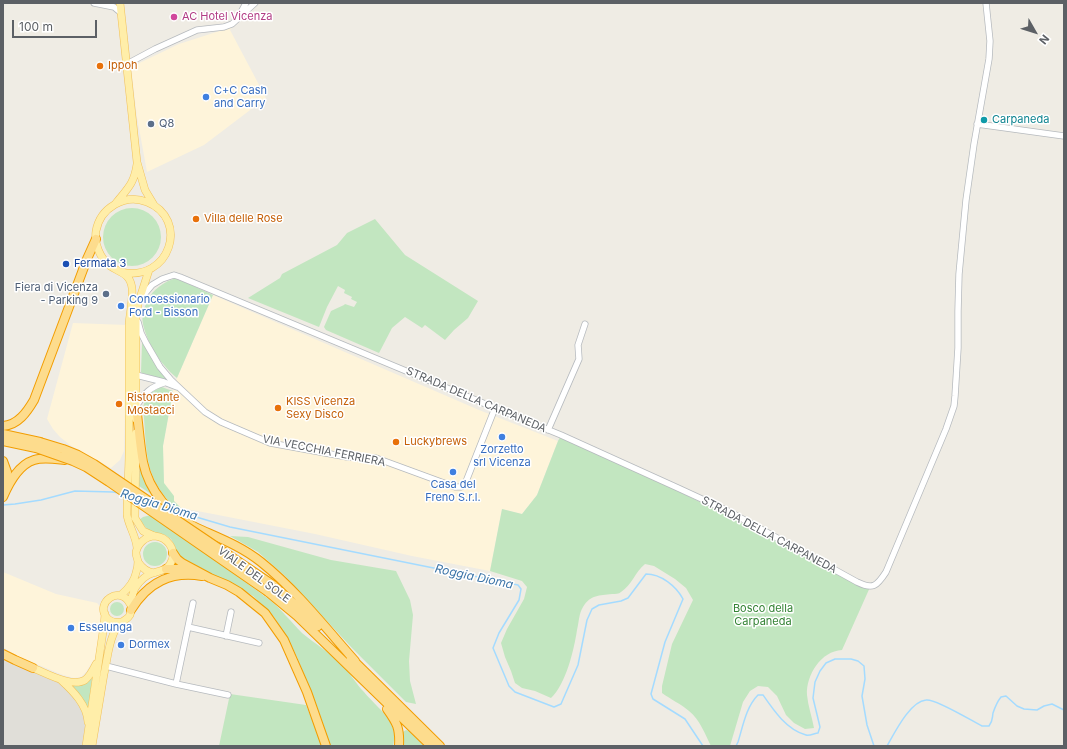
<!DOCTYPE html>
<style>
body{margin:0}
#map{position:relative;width:1067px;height:749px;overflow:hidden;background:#efece4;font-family:Inter,sans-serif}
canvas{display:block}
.frame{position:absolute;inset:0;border:4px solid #5c6065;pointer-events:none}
.north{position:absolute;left:1015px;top:12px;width:40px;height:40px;-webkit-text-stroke:3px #fff;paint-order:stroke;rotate:129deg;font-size:11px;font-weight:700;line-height:16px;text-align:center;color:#5c6065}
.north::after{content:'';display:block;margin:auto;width:14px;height:18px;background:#5c6065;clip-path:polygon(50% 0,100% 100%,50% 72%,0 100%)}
.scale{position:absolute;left:12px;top:20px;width:85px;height:18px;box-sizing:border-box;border:2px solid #5c6065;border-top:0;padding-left:5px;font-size:12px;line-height:14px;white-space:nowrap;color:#5c6065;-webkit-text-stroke:3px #fff;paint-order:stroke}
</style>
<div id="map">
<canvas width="1067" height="749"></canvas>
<div class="frame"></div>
<div class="north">N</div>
<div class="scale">100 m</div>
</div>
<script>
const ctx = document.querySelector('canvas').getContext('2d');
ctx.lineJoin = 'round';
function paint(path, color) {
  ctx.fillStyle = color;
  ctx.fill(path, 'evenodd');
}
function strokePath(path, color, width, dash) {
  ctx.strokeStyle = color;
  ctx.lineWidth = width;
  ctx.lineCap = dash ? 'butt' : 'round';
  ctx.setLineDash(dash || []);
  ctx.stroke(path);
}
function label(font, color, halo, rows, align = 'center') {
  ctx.font = font + ' Inter,sans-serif';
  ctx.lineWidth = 3;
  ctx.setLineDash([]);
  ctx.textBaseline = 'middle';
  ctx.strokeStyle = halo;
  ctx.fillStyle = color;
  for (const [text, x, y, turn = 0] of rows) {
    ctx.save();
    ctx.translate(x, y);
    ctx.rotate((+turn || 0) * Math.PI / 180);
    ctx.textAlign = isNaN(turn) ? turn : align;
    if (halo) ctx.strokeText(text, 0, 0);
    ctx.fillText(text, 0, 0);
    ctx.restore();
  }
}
paint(new Path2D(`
 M 232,27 L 230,30 L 266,98 L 204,145 L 147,172 L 137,117 L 131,67 L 179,44 Z
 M 213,295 L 479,410 L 558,441 L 537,495 L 522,514 L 502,509 L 490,571 L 412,556 L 315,534 L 213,514 L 181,508 L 174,501 L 164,483 L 163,446 L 173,391 L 177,378 Z
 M 73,323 L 127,325 L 124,451 L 120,460 L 111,468 L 70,445 L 60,437 L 53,429 L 47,419 Z
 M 3,572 L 56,594 L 97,603 L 100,606 L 102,611 L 102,619 L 95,660 L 91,664 L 86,672 L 81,677 L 74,678 L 63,675 L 17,656 L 3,647 Z`), '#fef4da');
paint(new Path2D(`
 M 3,658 L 8,661 L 32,671 L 60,683 L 76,698 L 87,723 L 83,746 L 3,746 Z`), '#e0ded8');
paint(new Path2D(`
 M103 237a29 29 0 1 1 58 0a29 29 0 1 1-58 0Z
 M 375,219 L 405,255 L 478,301 L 468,318 L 454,330 L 445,340 L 425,325 L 422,328 L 405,317 L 392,328 L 379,353 L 326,330 L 324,327 L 331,311 L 344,305 L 345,304 L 354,307 L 357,302 L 351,299 L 352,297 L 344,293 L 345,290 L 338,286 L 327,307 L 319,327 L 248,298 L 280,278 L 282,274 L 337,245 L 347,233 Z
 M 176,278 L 213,295 L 177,378 C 172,374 168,370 164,365 C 154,354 139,326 143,312 C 144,308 146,304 148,300 C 152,290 165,281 176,278 Z
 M 143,342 L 155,363 L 170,381 L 142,373 L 141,372 L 142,344 Z
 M 162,387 L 167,389 L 173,391 L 163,446 L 164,483 L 174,496 L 174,501 L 181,508 L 179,512 C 168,501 159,491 153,477 C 144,456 146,431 143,409 C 144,398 152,390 162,387 Z
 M 561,435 L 680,492 L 726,515 L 800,554 L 816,557 L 857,579 L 867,584 L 871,585 L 842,650 C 821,651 806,675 807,695 C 808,706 812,717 814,728 L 805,729 L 794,723 L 786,715 L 777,696 L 768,687 L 758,686 L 750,691 L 743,702 L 730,746 L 711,746 C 705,734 700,720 689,711 C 681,704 670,699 662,693 L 662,686 L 672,644 L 693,600 L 686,588 L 675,579 L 654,566 L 645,564 C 635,572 632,585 621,592 C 619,594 615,594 612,594 C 599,596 591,594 583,607 C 579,613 579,622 577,630 C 574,650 566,684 551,698 L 535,691 L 522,688 L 515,683 L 511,671 L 505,657 L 501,643 L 507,629 L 524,599 L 527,587 L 522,581 L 490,571 L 502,509 L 522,514 L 537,495 L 558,441 Z
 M 140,465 L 157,498 L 139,486 Z
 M 151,515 L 190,542 L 270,600 C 282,610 291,622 302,633 C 315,644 331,653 343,666 C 351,674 356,684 364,692 C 372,702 384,711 390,722 C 395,730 395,738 393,746 L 331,746 L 329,742 L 319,712 L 297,657 L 288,639 L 274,617 L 253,596 L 229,582 L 183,562 L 176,552 L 175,547 L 171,539 L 165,535 L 151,533 L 139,520 L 143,517 Z
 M 230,536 L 248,537 L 331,560 L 396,571 L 410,600 L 413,615 L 409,661 L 410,681 L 416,704 L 406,702 L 352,648 L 285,576 L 258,552 Z
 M143 554a12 12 0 1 1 24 0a12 12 0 1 1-24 0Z
 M110 609a7 7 0 1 1 14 0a7 7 0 1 1-14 0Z
 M 89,679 L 92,679 L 89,707 L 87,707 L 80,695 L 73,687 L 74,685 Z
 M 230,694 L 306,705 L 323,746 L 219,746 Z
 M 406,730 L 409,731 L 424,746 L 403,746 L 403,732 Z`), '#c2e6c0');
strokePath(new Path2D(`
 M 3,505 L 15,504 L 41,500 L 75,491 L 113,492 L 119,493
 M 176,511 L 230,527 L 518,585 L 521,589 L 519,600 L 499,633 L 493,648 L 509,686 L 515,692 L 554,707 L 561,704 L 578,665 L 587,620 L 592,609 L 599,605 L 621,601 L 628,598 L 646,574 C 661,574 676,586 683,599 L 665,642 L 651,694 L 653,699 L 685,719 L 703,746
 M 736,746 L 738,742 C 743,726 746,707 758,695 L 763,695 C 774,711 787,730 806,735 C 810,736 815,733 818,733 L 820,727 L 813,698 L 815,682 L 820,671 L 826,663 L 835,659 L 851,659 L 858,661 L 864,666 L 865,679 L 862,696 L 867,725 L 874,746
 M 887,746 C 894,734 910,701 926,700 C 935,698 972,721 982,726 L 989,726 C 993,721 992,719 993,713 C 995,707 997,702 1001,697 L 1006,696 L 1017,706 L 1024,709 L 1037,710 L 1044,706 L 1052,704 L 1064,710`), '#a4dbff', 1.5);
const minor = new Path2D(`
 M 94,3 L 114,7 L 120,12
 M 240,14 L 246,3
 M 127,64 L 155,49 L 197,30 L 224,27 L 232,24 L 255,3
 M 977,124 L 1064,136
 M 142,297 L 152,285 L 162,279 L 174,275 L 180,277 L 495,408 L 561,435 L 678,488 L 730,512 L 857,582 C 873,590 877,586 886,572 L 946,429 L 954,406 L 955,396 L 958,348 L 958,311 L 959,274 L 966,200 L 974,144 L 989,59 L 990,41 L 986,3
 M 138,322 L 141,333 L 146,343 L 160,367 L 171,380 L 205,412 L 221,422 L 270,443 L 347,457 L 376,458 L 455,487 L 461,487 L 465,484 L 495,408
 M 135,373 L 136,375 L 164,382 L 177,387
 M 137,405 C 145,393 150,387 164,383
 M 548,430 L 579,359 L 578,345 L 585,324
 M 188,627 L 193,603
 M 226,636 L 231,612
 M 106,666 L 176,684 L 228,695
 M 176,684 L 188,627 L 259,643`);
const major = new Path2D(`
 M 120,3 L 137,162 L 145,190 L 154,205
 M 116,203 C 128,188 134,184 137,164
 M 121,272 C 170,283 190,219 147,202 C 125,193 100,208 96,231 C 94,244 100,258 110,266 C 120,273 130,273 132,288 C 133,300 130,312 129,324 C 129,332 129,340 129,348 C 129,383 129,417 129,452 C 129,473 127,494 127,515 C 129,527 136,536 137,548
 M 136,419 L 136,317 L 138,304 L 149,270
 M 136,433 L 135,518 L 143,531 L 154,536
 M 138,562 C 142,568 146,572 154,573
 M 121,622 C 116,623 111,622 107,618 C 94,603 120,584 130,604
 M 33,668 C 46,673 72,688 85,680 C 90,676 93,670 96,664
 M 61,680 C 73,691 87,705 88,722
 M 86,746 L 104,625 L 105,614
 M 92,746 C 96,722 100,698 104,674 C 107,661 108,647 113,635 C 114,631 118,625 121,623 C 124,620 128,619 130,615 C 132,610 131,607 131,603 C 131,598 133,593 135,588 C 139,582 146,575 153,573 C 162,570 169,570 172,560 C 176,549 167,537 155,536 C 146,536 138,543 136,552 C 136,556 137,558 138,561 C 138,565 137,570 136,573 C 134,582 128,589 121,595`);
const highway = new Path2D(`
 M 137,414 C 139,430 140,446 143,462 C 149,491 170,516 197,528 C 219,538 241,546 261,562 C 296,590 325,627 355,661
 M 3,426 C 18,425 27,412 34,400 L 87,259 L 96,239
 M 3,434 L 40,442
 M 3,441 L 36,448
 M 3,461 L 7,472 L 6,487
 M 3,497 C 9,483 18,465 34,460 C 43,457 55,459 65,460
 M 173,553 L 177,559 L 182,563 L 210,578 L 227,585 L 239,592 L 265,613 L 284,640 L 307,692 L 326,746
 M 166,569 L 180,569 L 192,573
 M 273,585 L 301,610 L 318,626
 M 268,592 L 297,616 L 431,746
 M 131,610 C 148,582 171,571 202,576
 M 3,654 L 15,660 L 33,668
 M 351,658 L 440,746
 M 387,709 C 397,723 400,728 399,746`);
strokePath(minor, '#b6babe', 7);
strokePath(major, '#f1c15a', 8);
strokePath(highway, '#f29d00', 10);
strokePath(minor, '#fff', 5.5);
strokePath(major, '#ffeea9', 7);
strokePath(highway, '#fddc8d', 8);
const highwayBridge = new Path2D(`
 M 40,442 L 63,449 L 78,455 L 94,464 L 273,585
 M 36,448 L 73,461 L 86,467 L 109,482 L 268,592`);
strokePath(highwayBridge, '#f29d00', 10, []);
strokePath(highwayBridge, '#fddc8d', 8);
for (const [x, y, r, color] of [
 [174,17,4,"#d1479c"],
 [100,66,4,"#e8710a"],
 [206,97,4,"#3f7fe0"],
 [984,120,4,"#0f9aa8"],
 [151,124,4,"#5c6f8a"],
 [196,219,4,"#e8710a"],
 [66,264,4,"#1a4fb4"],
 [106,294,4,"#5c6f8a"],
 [121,306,4,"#3f7fe0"],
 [119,404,4,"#e8710a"],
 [278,408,4,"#e8710a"],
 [502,437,4,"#3f7fe0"],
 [396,442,4,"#e8710a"],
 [453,472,4,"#3f7fe0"],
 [71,628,4,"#3f7fe0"],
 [121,645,4,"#3f7fe0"]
]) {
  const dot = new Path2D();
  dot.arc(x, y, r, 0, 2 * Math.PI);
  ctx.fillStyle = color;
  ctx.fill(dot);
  strokePath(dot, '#fff', 1.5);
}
label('11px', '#b23c85', '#fff', [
 ["AC Hotel Vicenza",182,17]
], 'left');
label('11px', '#c56008', '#fff', [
 ["Ippoh",108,66],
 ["Villa delle Rose",204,219],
 ["Ristorante",127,398],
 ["Mostacci",127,411],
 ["KISS Vicenza",286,402],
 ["Sexy Disco",286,415],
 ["Luckybrews",404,442]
], 'left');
label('11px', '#366cbe', '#fff', [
 ["C+C Cash",214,91],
 ["and Carry",214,104],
 ["Concessionario",129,300],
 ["Ford - Bisson",129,313],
 ["Zorzetto",502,450,"center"],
 ["srl Vicenza",502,463,"center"],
 ["Casa del",453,485,"center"],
 ["Freno S.r.l.",453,498,"center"],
 ["Esselunga",79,628],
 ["Dormex",129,645]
], 'left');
label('11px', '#0d838f', '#fff', [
 ["Carpaneda",992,120]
], 'left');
label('11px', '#4e5e75', '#fff', [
 ["Q8",159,124],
 ["Fiera di Vicenza",98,288,"right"],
 ["- Parking 9",98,301,"right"]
], 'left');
label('11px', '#164399', '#fff', [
 ["Fermata 3",74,264]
], 'left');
label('11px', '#5c6065', '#fff', [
 ["STRADA DELLA CARPANEDA",476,400,23],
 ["VIA VECCHIA FERRIERA",324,451,11],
 ["STRADA DELLA CARPANEDA",769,535,28],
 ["VIALE DEL SOLE",254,575,36]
]);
label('11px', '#348335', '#fff', [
 ["Bosco della",763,609],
 ["Carpaneda",763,622]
]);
label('italic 12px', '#3d75a8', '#fff', [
 ["Roggia Dioma",159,505,17],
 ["Roggia Dioma",474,577,12]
]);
</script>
